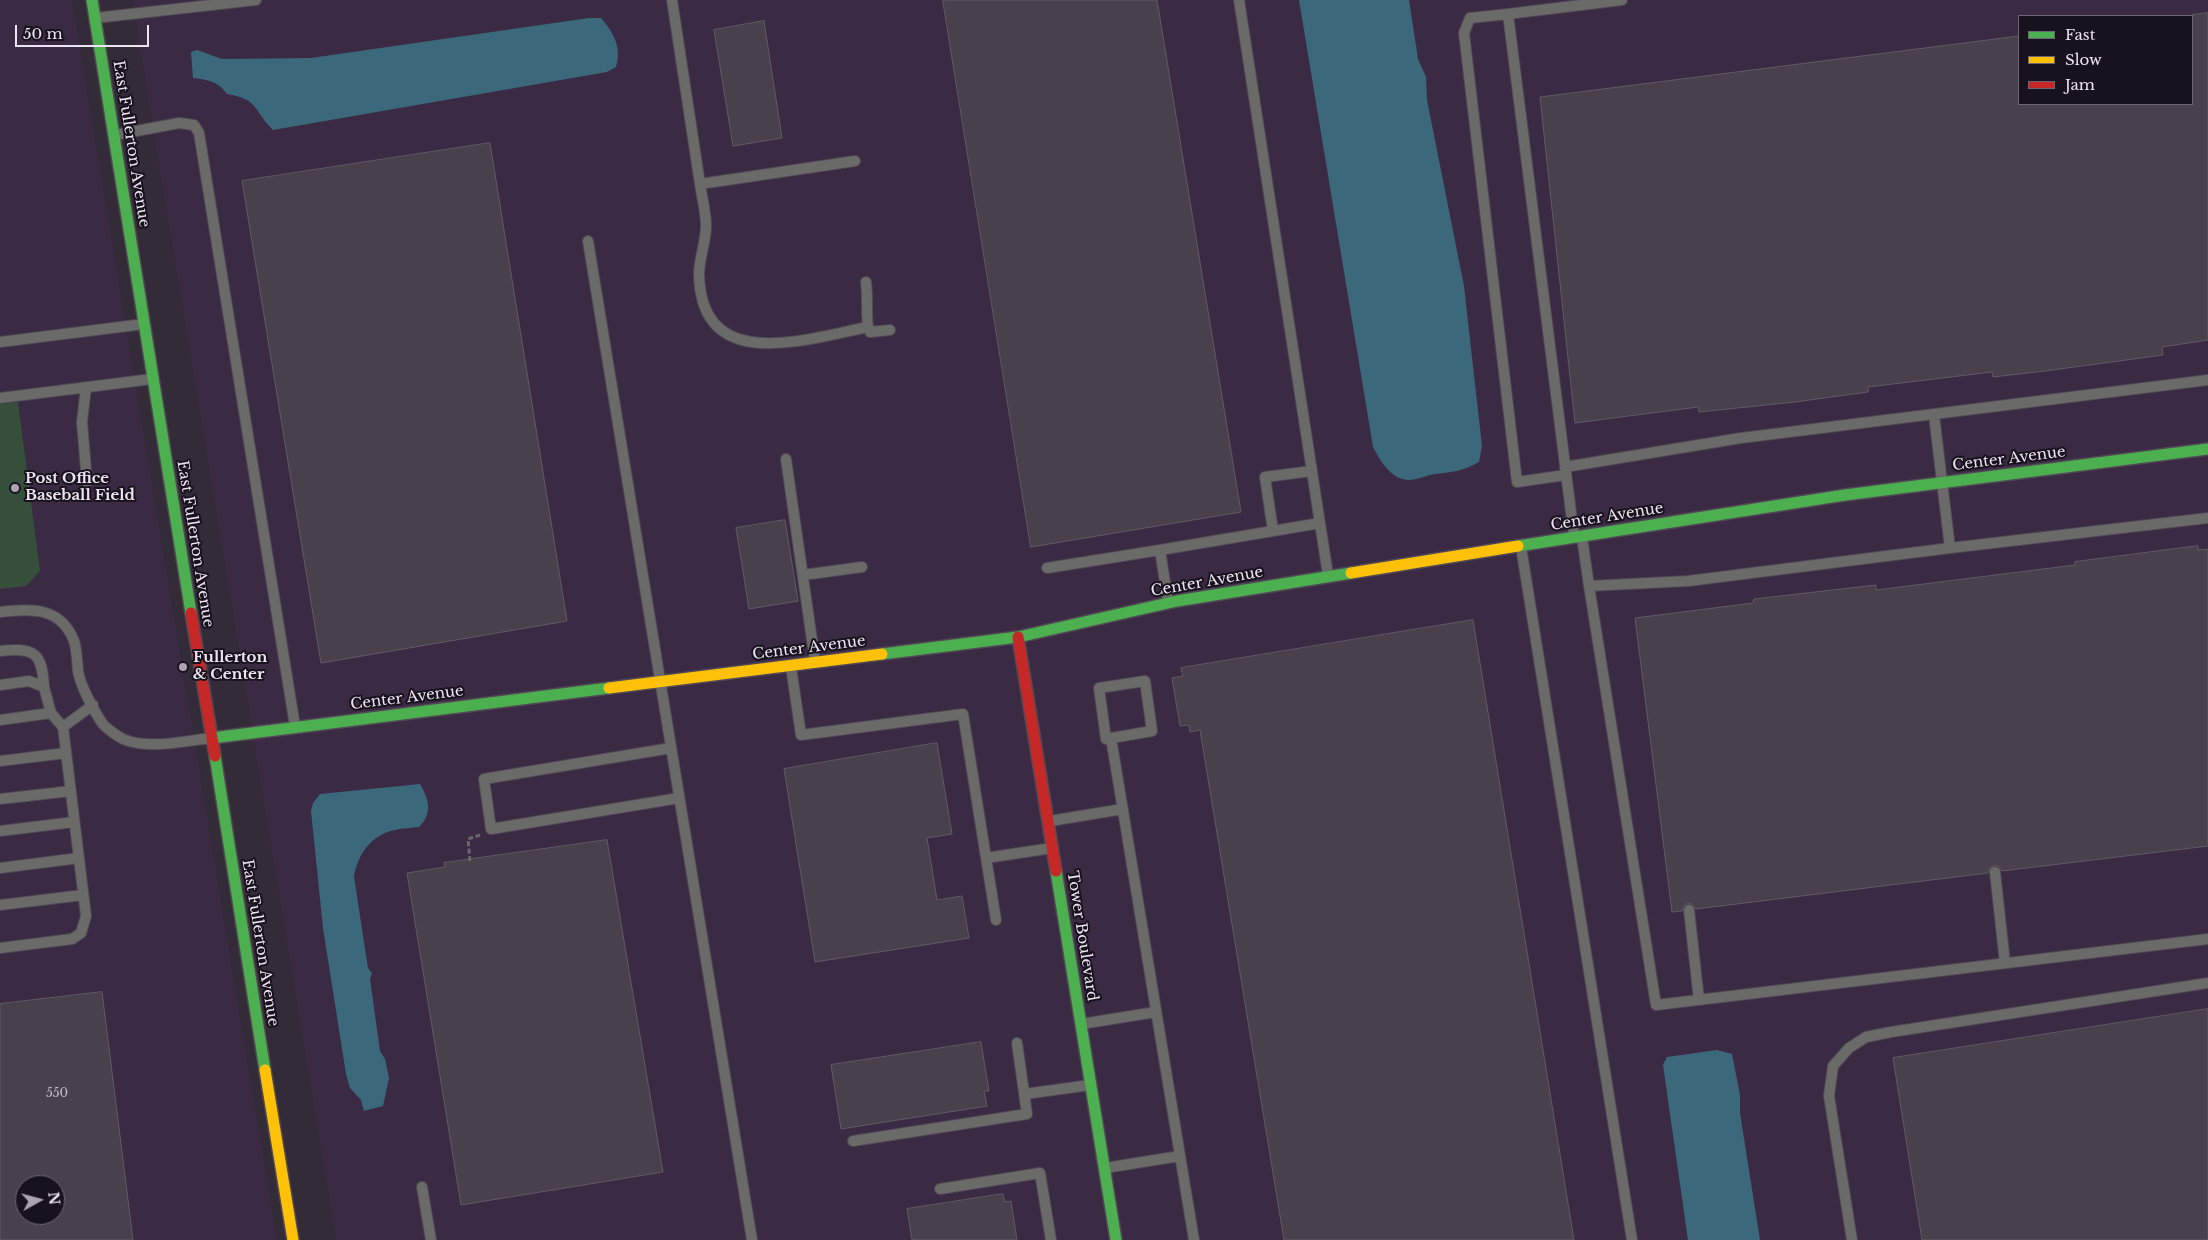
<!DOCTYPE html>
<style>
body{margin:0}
#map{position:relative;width:2208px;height:1240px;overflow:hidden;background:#332b37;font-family:"Libre Baskerville",serif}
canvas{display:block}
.legend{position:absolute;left:2018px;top:15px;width:175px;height:90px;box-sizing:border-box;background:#18121c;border:1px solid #6d6672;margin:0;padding:6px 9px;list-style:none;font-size:15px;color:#ede4f3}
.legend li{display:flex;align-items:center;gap:10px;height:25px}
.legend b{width:25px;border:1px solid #6d6672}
.north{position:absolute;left:15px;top:1175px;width:50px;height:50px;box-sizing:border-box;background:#18121c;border:1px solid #6d6672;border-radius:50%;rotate:83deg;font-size:14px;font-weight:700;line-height:20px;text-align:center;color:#ede4f3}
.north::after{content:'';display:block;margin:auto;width:18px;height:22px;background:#aca3b1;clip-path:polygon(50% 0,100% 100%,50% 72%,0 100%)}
.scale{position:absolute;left:15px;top:25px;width:134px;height:22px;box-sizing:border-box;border:2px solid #ede4f3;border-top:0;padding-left:6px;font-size:15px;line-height:18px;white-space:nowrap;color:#ede4f3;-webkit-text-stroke:4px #18121c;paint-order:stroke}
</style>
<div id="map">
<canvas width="2208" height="1240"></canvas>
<ul class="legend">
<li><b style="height:6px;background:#4caf50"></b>Fast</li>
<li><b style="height:6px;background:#ffc107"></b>Slow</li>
<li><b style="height:6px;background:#c62828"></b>Jam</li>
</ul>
<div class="north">N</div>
<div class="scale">50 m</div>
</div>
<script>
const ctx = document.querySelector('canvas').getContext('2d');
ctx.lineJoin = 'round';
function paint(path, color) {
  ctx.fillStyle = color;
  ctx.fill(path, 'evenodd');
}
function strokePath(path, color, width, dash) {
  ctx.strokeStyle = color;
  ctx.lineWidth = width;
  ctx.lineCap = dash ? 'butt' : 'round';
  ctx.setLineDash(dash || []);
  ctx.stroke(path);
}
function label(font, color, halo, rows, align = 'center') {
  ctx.font = font + ' "Libre Baskerville",serif';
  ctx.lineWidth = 4;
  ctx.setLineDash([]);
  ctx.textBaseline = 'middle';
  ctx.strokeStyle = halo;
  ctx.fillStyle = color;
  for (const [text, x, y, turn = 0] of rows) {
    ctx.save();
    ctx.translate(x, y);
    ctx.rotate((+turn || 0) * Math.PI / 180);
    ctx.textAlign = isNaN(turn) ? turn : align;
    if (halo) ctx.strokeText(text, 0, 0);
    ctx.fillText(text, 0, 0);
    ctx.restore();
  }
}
paint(new Path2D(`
 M 0,0 L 72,0 L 277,1240 L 0,1240 ZM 25,1185 L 55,1185 L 55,1215 L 25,1215 Z
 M 132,0 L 2208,0 L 2208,1240 L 336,1240 ZM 2019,16 L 2192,16 L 2192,104 L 2019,104 Z`), '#3b2a44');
paint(new Path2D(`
 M 18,402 L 40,571 L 26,586 L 0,589 L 0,404 Z`), '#364f3a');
paint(new Path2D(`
 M 1299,0 L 1409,0 L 1418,59 L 1426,77 L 1427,100 L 1464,286 L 1482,446 L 1479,462 C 1463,471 1453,472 1435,474 C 1427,475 1417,480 1409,480 C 1391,480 1380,460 1373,447 Z
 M 589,18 L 601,18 C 614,33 622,48 616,67 L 607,72 L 273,130 C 253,110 259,99 227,94 C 218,81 208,80 193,78 L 191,52 L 197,50 L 222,59 L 311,58 Z
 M 420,784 C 429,800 433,813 419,827 C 411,828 403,828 395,830 C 372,834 357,855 354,877 L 368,968 L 372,973 L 370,979 L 380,1051 L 385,1059 L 389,1078 L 383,1106 L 364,1111 L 361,1100 L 350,1088 L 346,1074 L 323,928 L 311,811 L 313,803 L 320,794 Z
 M 1717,1050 L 1732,1054 L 1740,1095 L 1740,1113 L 1760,1240 L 1688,1240 L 1663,1065 L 1667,1057 Z`), '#3c687b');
const building = new Path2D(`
 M 943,0 L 1157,0 L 1241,512 L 1031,547 Z
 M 2208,13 L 2208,340 L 2162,347 L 2163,355 L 2045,371 L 1993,377 L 1992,372 L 1868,387 L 1868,392 L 1795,402 L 1699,412 L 1698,407 L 1575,423 L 1540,97 L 2019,36 L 2019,104 L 2192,104 L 2192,15 Z
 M 764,21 L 782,138 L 733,146 L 714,30 Z
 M 490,143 L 567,621 L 321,663 L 242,181 Z
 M 785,520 L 798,601 L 749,609 L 736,528 Z
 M 2198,546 L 2198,550 L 2208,549 L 2208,846 L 2002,871 L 1998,866 L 1994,865 L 1989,869 L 1988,873 L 1696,909 L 1692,904 L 1688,903 L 1683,907 L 1682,911 L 1672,912 L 1635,618 L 1753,603 L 1754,599 L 1876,585 L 1876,590 L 2075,565 L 2075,562 Z
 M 1473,620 L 1574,1240 L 1284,1240 L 1200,730 L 1190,732 L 1189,725 L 1180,726 L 1172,678 L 1183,676 L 1181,668 Z
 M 937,743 L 952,834 L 927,838 L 937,900 L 962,896 L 969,938 L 815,962 L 784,769 Z
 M 607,840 L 663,1172 L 461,1205 L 407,873 L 445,867 L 444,863 Z
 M 102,992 L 133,1240 L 0,1240 L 0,1004 ZM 25,1185 L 55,1185 L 55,1215 L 25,1215 Z
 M 2208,1009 L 2208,1240 L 1922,1240 L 1893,1058 Z
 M 981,1042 L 989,1091 L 984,1091 L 987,1106 L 841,1129 L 831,1065 Z
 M 1003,1194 L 1005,1202 L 1011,1201 L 1017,1240 L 912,1240 L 907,1209 Z`);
paint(building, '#48414b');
strokePath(building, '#615a65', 1);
const lane = new Path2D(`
 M 672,0 L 700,184 L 855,161
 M 1239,0 L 1328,575
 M 1508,14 L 1470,18 L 1464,33 L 1517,482 L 1566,475
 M 95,18 L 256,0
 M 115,135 L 179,123 L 194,125 L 199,133 L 295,726
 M 700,184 C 702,198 706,212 706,226 C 706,242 699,258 699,275 C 702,375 806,339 868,327 L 870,332 L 890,330
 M 588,241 L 752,1240
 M 866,282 C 868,297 866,311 868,327
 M 0,342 L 144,324
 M 86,387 L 82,422 L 87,482
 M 0,398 L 152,379
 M 786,459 L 815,661
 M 1565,467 L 1741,438 L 2208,380
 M 1312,471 L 1265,477 L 1273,531 L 1320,523
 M 1574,536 L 1508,14 L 1622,0
 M 1582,537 L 1589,586 L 1688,581 L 1950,548 L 1934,415
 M 1521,547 L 1632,1240
 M 1950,548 L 2208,518
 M 1047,568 L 1160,550
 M 803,575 L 862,567
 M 1589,586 L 1656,1005 L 2208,939
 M 1168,602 L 1160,550 L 1273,531
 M 0,612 C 31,608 61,607 74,641 C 77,650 77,661 78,671 C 80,685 94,711 102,723 C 106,728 117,736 123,739 C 149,750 184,741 211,738
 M 0,651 C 35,647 42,653 44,687
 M 791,667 L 801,735 L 963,714 L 996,920
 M 1145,681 L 1152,731 L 1106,739 L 1099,688 Z
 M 0,685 L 29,681 L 44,687 L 51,713
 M 0,720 L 51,713 L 63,727
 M 1111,738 L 1194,1240
 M 671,748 L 484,779 L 491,829 L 679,798
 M 0,761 L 66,753
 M 0,799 L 71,791
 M 1050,821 L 1123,809
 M 0,831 L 74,822
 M 986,858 L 1052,848
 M 0,868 L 79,858
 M 1995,872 L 2005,963
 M 0,905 L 83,895
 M 1689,910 L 1699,1000
 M 0,948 L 72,939 L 81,933 L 86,916 L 63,727 L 93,705
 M 1081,1024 L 1156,1012
 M 1025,1094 L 1090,1085
 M 853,1141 L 1027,1114 L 1017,1043
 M 1105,1168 L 1180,1156
 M 422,1187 L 431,1240
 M 940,1189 L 1040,1173 L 1051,1240
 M 1852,1240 L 1829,1096 L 1833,1066 L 1849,1048 L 1866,1037 L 1891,1032 L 2208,983`);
const fast = new Path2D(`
 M 92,0 L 191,613
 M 1518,546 L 1845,495 L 2208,449
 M 882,654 L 1018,637 L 1177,601 L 1351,573
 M 212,738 L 609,688
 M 215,756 L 265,1070
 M 1056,871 L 1116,1240`);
const slow = new Path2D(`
 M 1351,573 L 1518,546
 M 609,688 L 882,654
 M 265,1070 L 293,1240`);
const jam = new Path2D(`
 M 191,613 L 215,756
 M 1018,637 L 1056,871`);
strokePath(lane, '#504954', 12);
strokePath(fast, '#504954', 14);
strokePath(slow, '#504954', 14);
strokePath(jam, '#504954', 14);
strokePath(new Path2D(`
 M 470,861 L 468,839 L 480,835`), '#6a686c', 3, [5, 2.5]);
strokePath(lane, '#6a6b69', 10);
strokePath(fast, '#4caf50', 11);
strokePath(slow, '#ffc107', 11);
strokePath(jam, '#c62828', 11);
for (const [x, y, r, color] of [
 [15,488,5,"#aca3b1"],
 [183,667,5,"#aca3b1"]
]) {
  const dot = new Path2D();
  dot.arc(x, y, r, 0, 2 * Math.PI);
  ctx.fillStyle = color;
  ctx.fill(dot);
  strokePath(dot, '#18121c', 2);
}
label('12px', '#c4bbc9', null, [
 ["550",57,1094]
]);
label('15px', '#ede4f3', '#18121c', [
 ["East Fullerton Avenue",131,144,81],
 ["Center Avenue",2009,459,-7],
 ["Center Avenue",1607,517,-9],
 ["East Fullerton Avenue",195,544,81],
 ["Center Avenue",1207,582,-10],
 ["Center Avenue",809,648,-7],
 ["Center Avenue",407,698,-7],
 ["Tower Boulevard",1082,936,81],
 ["East Fullerton Avenue",260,943,81]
]);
label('bold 15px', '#ede4f3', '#18121c', [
 ["Post Office",25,479],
 ["Baseball Field",25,496],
 ["Fullerton",193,658],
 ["& Center",193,675]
], 'left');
</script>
